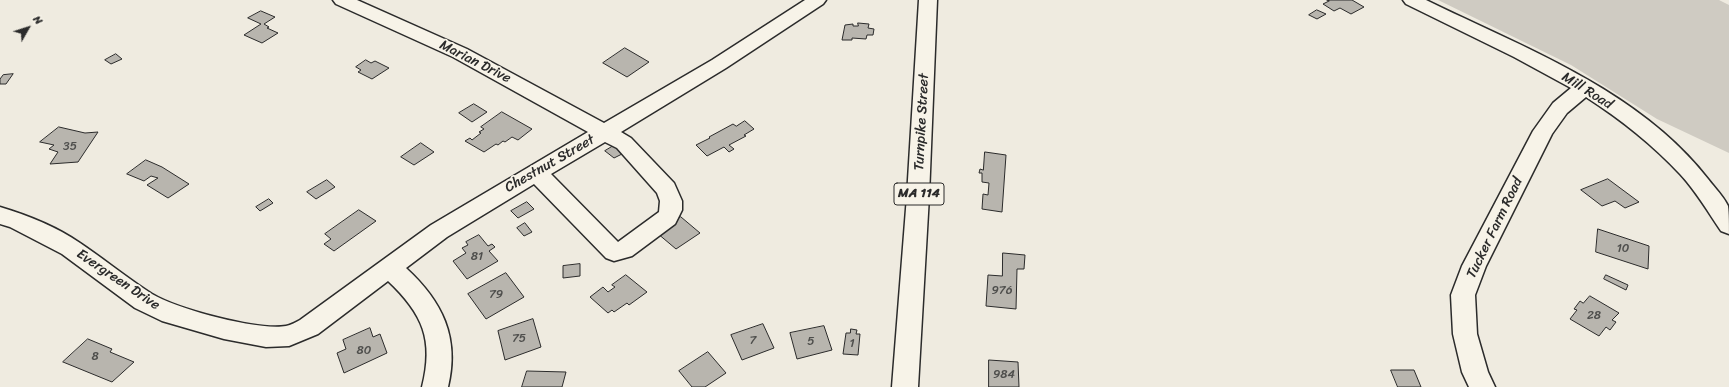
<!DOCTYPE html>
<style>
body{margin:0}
#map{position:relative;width:1729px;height:387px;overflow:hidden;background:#efebe0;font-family:Sriracha,sans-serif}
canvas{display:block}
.north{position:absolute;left:8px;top:8px;width:40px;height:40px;-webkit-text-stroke:3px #f7f3e8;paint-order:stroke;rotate:51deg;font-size:11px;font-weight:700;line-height:16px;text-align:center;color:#2b2b2b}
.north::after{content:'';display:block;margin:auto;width:14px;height:18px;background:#2b2b2b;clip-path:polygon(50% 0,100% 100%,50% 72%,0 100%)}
</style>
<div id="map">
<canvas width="1729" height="387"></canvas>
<div class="north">N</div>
</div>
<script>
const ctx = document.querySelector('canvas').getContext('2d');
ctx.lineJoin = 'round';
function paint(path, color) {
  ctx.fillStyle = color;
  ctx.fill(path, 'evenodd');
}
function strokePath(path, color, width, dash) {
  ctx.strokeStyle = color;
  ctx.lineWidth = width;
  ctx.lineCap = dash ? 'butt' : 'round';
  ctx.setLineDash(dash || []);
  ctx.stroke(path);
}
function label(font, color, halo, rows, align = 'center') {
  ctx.font = font + ' Sriracha,sans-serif';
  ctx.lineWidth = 3.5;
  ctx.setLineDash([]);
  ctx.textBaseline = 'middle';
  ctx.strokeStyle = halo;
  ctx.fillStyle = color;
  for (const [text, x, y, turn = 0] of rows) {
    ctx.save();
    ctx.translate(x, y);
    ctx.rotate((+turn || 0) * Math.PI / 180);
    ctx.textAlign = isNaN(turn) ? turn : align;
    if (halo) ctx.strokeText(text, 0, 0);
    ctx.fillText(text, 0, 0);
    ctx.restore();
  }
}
paint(new Path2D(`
 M 1438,0 L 1719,0 L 1729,5 L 1729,153 L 1657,119 L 1571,65 Z`), '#cfcbc2');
const building = new Path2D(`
 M 1327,0 L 1352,0 L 1364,7 L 1351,14 L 1340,8 L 1334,11 L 1323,4 L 1329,1 Z
 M 1317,10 L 1326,14 L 1317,19 L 1309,15 Z
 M 261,11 L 275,17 L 264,24 L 269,27 L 267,28 L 278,33 L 262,43 L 244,35 L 261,24 L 248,18 Z
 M 858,23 L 869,24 L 868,28 L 874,29 L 873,35 L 867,35 L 866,39 L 852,38 L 852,40 L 842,40 L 845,25 L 853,24 L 853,26 L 858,26 Z
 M 625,48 L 649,62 L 627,77 L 603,63 Z
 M 116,54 L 122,59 L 111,64 L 105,60 Z
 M 366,60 L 371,63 L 375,61 L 389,68 L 372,79 L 358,72 L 361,70 L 356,67 Z
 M 13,74 L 6,84 L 0,84 L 0,79 L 3,75 Z
 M 474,104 L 487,112 L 472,122 L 459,113 Z
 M 502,112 L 532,129 L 518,140 L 512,137 L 505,142 L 503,141 L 498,145 L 496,144 L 484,152 L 465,141 L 470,138 L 472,140 L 481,133 L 479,132 L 484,129 L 481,127 Z
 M 745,121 L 754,129 L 744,135 L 746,136 L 729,145 L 734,149 L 729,152 L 724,147 L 707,156 L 696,145 L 710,138 L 709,137 L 733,124 L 736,126 Z
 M 59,127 L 85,133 L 98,132 L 78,162 L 50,164 L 58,152 L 49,149 L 54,145 L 40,142 Z
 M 421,143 L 434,152 L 414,165 L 401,157 Z
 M 615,145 L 624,153 L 614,158 L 605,151 Z
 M 985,152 L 1006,155 L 1002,212 L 982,209 L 983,194 L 988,195 L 989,183 L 982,182 L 982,173 L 979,173 L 980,169 L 983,170 Z
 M 146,160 L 162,167 L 189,184 L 168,198 L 147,185 L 158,178 L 151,176 L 144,181 L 127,174 Z
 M 1608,179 L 1639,202 L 1625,208 L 1615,201 L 1602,206 L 1581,190 Z
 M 327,180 L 335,187 L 316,199 L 307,192 Z
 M 269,199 L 273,203 L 260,211 L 256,207 Z
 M 527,202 L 534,209 L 518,218 L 511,211 Z
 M 359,210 L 376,221 L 334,251 L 324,244 L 331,239 L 325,234 Z
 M 681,217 L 700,233 L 676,249 L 657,233 Z
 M 525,223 L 532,232 L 524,236 L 517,228 Z
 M 1598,229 L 1649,246 L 1648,269 L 1596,252 Z
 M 479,235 L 488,246 L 492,244 L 495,247 L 489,251 L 498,261 L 467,279 L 453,261 L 466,253 L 462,248 L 468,245 L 466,242 Z
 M 1003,253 L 1025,255 L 1024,269 L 1017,269 L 1016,309 L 986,306 L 988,275 L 1002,276 Z
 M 580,264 L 580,276 L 563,278 L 563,266 Z
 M 506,273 L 524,297 L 486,319 L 468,294 Z
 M 626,275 L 647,292 L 629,305 L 627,303 L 614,312 L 612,310 L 608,313 L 590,297 L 603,287 L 608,292 L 615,287 L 612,285 Z
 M 1606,275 L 1628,285 L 1626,290 L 1604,279 Z
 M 1590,296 L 1619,313 L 1612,320 L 1616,322 L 1610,330 L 1606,327 L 1599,336 L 1570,319 L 1577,310 L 1574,309 L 1580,301 L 1583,303 Z
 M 533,319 L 541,347 L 505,360 L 498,331 Z
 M 763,324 L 774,348 L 742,360 L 731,335 Z
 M 824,326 L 832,350 L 797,359 L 790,333 Z
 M 370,328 L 373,337 L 380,334 L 387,353 L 344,373 L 337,353 L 346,349 L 343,340 Z
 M 851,329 L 857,330 L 856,334 L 860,334 L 858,355 L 843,354 L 846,333 L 850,333 Z
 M 88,339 L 112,349 L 110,352 L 134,362 L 112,382 L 63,362 Z
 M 708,352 L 726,373 L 705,387 L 692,387 L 679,371 Z
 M 989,360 L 1018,362 L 1019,387 L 989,387 Z
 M 1391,370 L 1414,370 L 1421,387 L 1398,387 Z
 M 527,371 L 566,372 L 562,387 L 522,387 Z`);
paint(building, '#b8b5ae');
strokePath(building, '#2b2b2b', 1);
const minor = new Path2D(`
 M 333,0 L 357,0 L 467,49 L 604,123 L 712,60 L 805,0 L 826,0 L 823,4 L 726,68 L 621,132 L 631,138 L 674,183 L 682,201 L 682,210 L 675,224 L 632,256 L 614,261 L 606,258 L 534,184 L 447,237 L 406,268 C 442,301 460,337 448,387 L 422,387 C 434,340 423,314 388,281 L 318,334 L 289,346 L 266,347 L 224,339 L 162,321 L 135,308 L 62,254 L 10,227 L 0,224 L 0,207 C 27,215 57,227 80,243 C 104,259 127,278 152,294 C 177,309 258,331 286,326 C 291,325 296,322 300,320 L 431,225 L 588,132 L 453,57 L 336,4 ZM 605,142 L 617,148 L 657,193 L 660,201 L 659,212 L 618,242 L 551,174 Z
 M 1403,0 L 1426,0 C 1524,48 1639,90 1708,179 C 1715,188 1724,197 1728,206 C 1729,213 1729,226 1729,234 L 1721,231 C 1708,212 1696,191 1680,174 C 1652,144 1620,119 1586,97 L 1567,113 L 1552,134 L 1486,266 L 1475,295 L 1477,334 L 1488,372 L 1495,387 L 1469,387 L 1462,372 L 1453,334 L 1451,295 L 1462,266 L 1533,131 L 1553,103 L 1571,88 L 1514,57 L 1406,4 Z`);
const highway = new Path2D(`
 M 919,0 L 937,0 L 929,196 L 918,387 L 892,387 L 907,196 Z`);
strokePath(minor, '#2b2b2b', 3);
strokePath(highway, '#2b2b2b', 3);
paint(minor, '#f7f3e8');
paint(highway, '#f7f3e8');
label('12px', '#4e4e4c', null, [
 ["35",70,147],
 ["10",1623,249],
 ["81",477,257],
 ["976",1002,291],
 ["79",496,295],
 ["28",1594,316],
 ["75",519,339],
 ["7",753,341],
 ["5",811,342],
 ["1",852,344],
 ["80",364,351],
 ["8",95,357],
 ["984",1004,375]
]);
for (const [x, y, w] of [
 [919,194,50]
]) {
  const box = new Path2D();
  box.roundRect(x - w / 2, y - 11, w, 22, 3);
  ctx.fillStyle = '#f7f3e8';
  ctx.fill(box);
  strokePath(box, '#2b2b2b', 1);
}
label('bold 13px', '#2b2b2b', null, [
 ["MA 114",919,194]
]);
label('14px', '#2b2b2b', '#f7f3e8', [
 ["Marian Drive",475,62,27],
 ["Mill Road",1587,91,32],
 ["Turnpike Street",922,122,-87],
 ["Chestnut Street",550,164,-30],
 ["Tucker Farm Road",1495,228,-64],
 ["Evergreen Drive",118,280,34]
]);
</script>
